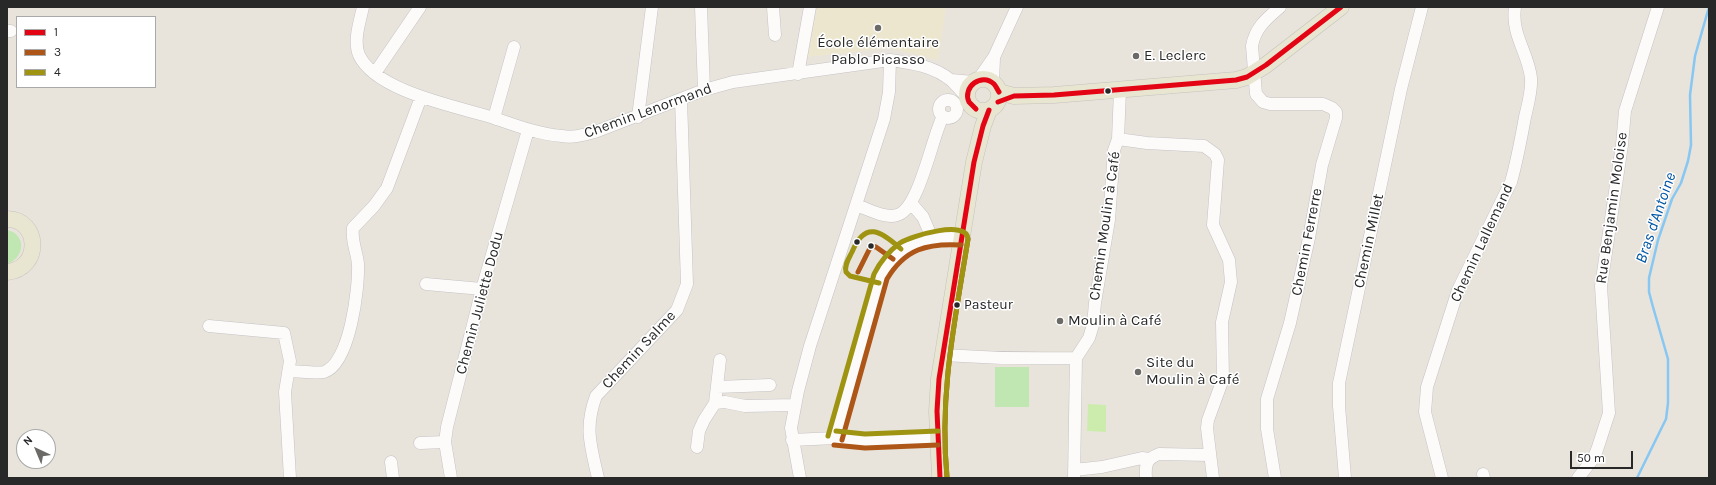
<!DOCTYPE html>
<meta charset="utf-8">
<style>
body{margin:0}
#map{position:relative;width:1716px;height:485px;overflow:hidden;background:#e8e4dc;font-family:Karla,sans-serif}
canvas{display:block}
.frame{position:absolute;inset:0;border:8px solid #282828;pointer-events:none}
.legend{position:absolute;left:16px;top:16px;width:140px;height:72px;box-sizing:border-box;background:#fff;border:1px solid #a9a9a9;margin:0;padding:5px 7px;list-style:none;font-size:12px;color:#282828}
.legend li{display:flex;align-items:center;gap:8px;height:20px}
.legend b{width:20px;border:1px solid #a9a9a9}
.north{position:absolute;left:16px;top:429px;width:40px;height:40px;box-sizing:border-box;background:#fff;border:1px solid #a9a9a9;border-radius:50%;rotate:316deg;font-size:11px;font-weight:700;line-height:16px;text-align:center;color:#282828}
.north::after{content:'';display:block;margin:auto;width:14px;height:18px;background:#6b6a67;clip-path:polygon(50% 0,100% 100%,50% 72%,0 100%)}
.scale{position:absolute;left:1570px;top:451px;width:63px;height:18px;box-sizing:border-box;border:2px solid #282828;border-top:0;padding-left:5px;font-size:12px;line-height:14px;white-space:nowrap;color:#282828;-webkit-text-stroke:3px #fff;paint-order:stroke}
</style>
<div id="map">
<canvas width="1716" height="485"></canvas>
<div class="frame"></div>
<ul class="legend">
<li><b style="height:5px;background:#e30513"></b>1</li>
<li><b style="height:5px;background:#ad5618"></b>3</li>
<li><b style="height:5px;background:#9e9412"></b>4</li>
</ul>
<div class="north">N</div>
<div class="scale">50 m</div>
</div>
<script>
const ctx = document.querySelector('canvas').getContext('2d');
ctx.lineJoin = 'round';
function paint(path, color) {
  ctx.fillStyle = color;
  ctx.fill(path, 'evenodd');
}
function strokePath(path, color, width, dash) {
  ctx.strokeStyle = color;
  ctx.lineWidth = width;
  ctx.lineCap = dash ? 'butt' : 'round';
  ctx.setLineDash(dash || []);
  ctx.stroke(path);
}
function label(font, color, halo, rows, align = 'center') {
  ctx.font = font + ' Karla,sans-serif';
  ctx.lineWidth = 3;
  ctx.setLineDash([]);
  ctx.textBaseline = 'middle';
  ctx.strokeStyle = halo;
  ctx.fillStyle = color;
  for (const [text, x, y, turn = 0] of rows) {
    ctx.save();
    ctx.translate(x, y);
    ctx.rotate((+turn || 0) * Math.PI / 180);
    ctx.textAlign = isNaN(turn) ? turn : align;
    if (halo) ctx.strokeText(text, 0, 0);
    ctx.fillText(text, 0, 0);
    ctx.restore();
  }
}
paint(new Path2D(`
 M 817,7 L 946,7 L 938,60 L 889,48 L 808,57 Z`), '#ede6cf');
paint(new Path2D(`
 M 7,230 C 27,234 25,258 7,264 Z
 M 995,367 L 1029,367 L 1029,407 L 995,407 Z`), '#c0e7b1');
paint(new Path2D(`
 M 1088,404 L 1106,405 L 1106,432 L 1087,431 Z`), '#ccecad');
strokePath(new Path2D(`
 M 1637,478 L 1666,419 L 1668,403 L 1668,359 L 1653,307 L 1649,292 L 1649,278 L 1658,240 L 1672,199 L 1681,183 L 1688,161 L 1691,145 L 1690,95 L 1695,56 L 1709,7`), '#87c7f2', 2.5);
const minor = new Path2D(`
 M 363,7 C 360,21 353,41 359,55 C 376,92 459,107 494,118 C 517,126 538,134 562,136 C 573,138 583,135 595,132 L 704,90 L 733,82 L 890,60 C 912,63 934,66 952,81 C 957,86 962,92 967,97
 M 701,7 L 704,90
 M 773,7 L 775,35
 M 7,31 L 11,31
 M 375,73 L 420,7
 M 798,74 L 810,7
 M 951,80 L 973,82
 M 978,80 L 994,57 L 1017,7
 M 993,82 L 994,58
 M939 109a9 9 0 1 1 18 0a9 9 0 1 1-18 0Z
 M 638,117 L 652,7
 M 494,118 L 514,47
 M 1118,139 L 1147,143 L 1204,146 L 1215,154 L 1218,160 L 1213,225 L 1229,260 L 1231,282 L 1222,322 L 1223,379 L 1208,420 L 1207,428 L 1213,478
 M 911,203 L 923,217 L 932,238
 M 856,205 C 868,209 885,219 897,215 C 919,210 932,137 943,116
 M 426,284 L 482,289
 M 209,326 L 284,333 L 290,361 L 285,392 L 290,478
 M 943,355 C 987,358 1031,359 1076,358
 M 290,371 C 299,371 316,374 324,372 C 350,364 359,288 358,264 C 357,252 351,241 353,228 L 374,206 L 387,188 L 421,97
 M 717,387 L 770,385
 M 715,403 L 725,402 L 745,406 L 795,405
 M 835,438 L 881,276 C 897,243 927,235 961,238
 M 792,440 L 835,438 L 865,441 L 938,438
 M 420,443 L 445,442
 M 697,447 L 699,431 L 704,420 L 715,403 L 720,360
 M 391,462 L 393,478
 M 1074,470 L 1102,467 L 1142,458 L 1149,459
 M 1483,474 L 1484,478
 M 451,478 L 445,442 L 447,427 L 482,289 L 528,130
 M 598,478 C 591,447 584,428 596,396 L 677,310 L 687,284 L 681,99
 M 800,478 L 791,428 L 798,391 L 810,346 L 884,119 L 889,92 L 890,60
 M 1074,478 L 1076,358 L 1089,338 L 1093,325 L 1095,303 L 1109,220 L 1114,150 L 1118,139 L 1120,90
 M 1146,478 C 1145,465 1146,459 1159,454 L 1209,455
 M 1275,478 L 1267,429 L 1267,399 L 1290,323 L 1309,238 L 1322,165 L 1336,118 L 1336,112 L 1332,108 L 1323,104 L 1270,104 L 1263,102 L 1256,94 L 1252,46 C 1255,28 1266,19 1280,7
 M 1345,478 L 1339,406 L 1339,383 L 1401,89 L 1422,7
 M 1442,478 L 1425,412 L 1427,387 L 1458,290 L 1511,182 C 1517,161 1521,139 1525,117 C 1528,104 1532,91 1531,78 C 1528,52 1511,35 1515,7
 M 1578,478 L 1593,459 L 1597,450 L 1609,413 L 1601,286 L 1622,145 L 1625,111 L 1658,7`);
const major = new Path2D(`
 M967 95a16 16 0 1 1 32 0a16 16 0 1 1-32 0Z
 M 999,92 L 1014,96 L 1054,95 L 1236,80 L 1247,77 L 1266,65 L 1341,7
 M 7,219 C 40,219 42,269 7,272
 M 940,478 L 937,411 L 939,379 L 974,162 L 983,126 L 989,110`);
strokePath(minor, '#c4c2c3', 13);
strokePath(major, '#c4c2bf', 17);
strokePath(minor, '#fcfbfa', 12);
strokePath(major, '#e8e5d0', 16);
strokePath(new Path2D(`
 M 998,102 L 1014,96 L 1054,95 L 1236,80 L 1247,77 L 1266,65 L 1341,7
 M 976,109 C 974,107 971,104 969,102 C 962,87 982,72 994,84 C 996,86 997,89 999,92
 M 940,478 L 937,411 L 939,379 L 974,162 L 983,126 L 989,110`), '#e30513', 5);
strokePath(new Path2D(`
 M 858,272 L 871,246 L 876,247 L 893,259
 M 842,440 L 887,279 C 905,249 927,243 961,245
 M 834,445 L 865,448 L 938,445
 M 947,477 C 939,394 955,321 968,239`), '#ad5618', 5);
strokePath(new Path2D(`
 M 879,283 L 850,276 L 846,272 C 844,265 849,258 852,252 C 865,220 881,231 901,249
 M 836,431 L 865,434 L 938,431
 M 828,436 L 874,274 C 880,262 889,251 900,243 C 911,236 967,219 968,239 C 955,321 939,394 947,477`), '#9e9412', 5);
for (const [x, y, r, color] of [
 [878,28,4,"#6b6a67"],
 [1136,56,4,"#6b6a67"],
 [1108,91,3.5,"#282828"],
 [857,242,3.5,"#282828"],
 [871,246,3.5,"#282828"],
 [957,305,3.5,"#282828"],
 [1060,321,4,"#6b6a67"],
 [1138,372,4,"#6b6a67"]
]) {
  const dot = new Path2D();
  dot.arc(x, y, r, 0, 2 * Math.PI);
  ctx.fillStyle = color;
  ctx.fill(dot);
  strokePath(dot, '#fff', 1.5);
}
label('14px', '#282828', '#fff', [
 ["Pasteur",964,305]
], 'left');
label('15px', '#282828', '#fff', [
 ["École élémentaire",878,43,"center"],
 ["Pablo Picasso",878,60,"center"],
 ["E. Leclerc",1144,56],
 ["Moulin à Café",1068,321],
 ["Site du",1146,363],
 ["Moulin à Café",1146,380]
], 'left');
label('15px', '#282828', '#fff', [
 ["Chemin Lenormand",648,111,-20],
 ["Rue Benjamin Moloise",1612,208,-82],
 ["Chemin Moulin à Café",1105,226,-82],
 ["Chemin Millet",1369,241,-78],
 ["Chemin Ferrerre",1307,242,-79],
 ["Chemin Lallemand",1482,243,-65],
 ["Chemin Juliette Dodu",480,303,-75],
 ["Chemin Salme",639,350,-47]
]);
label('italic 16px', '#0055a4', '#fff', [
 ["Bras d'Antoine",1656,218,-71]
]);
</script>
